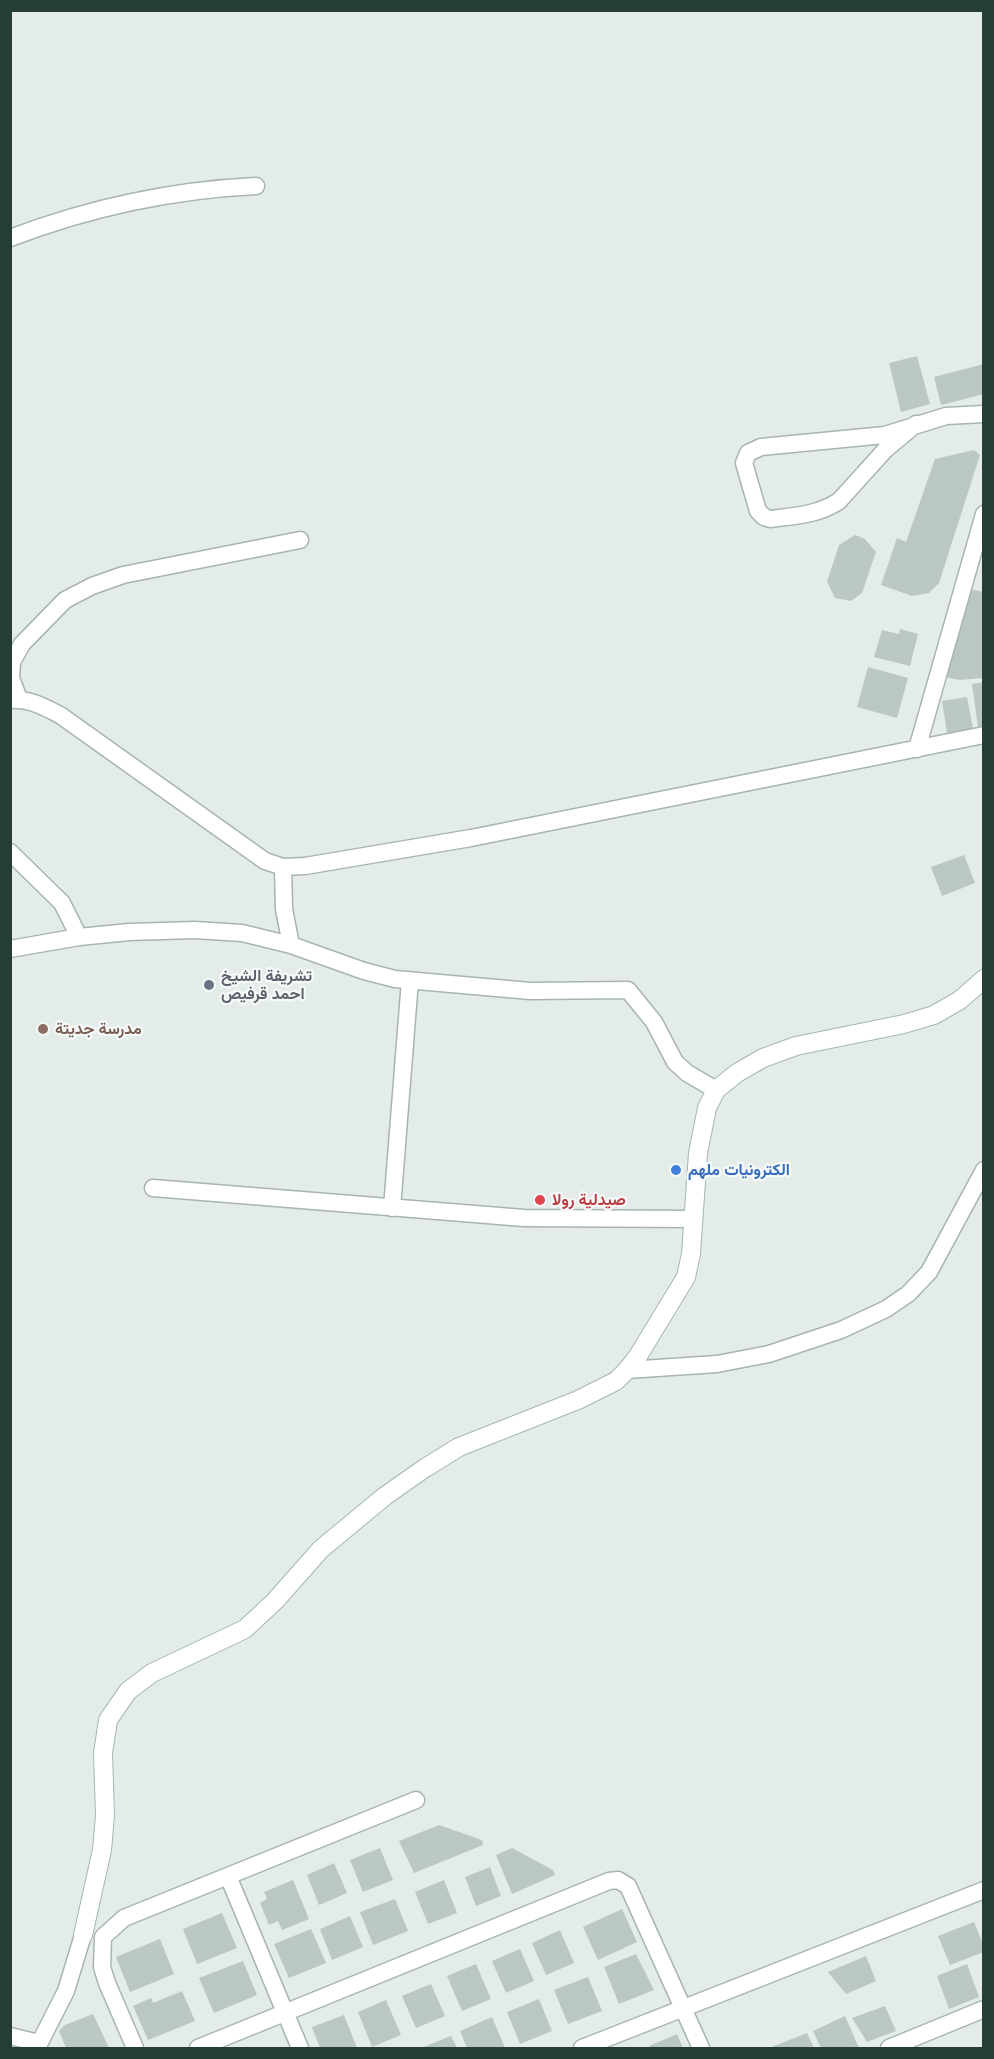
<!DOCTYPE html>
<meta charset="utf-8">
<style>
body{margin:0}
#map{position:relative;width:994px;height:2059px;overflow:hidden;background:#e4ece9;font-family:"Open Sans",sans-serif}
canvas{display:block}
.frame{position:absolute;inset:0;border:12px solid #253c37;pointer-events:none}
</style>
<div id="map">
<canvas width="994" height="2059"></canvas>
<div class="frame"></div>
</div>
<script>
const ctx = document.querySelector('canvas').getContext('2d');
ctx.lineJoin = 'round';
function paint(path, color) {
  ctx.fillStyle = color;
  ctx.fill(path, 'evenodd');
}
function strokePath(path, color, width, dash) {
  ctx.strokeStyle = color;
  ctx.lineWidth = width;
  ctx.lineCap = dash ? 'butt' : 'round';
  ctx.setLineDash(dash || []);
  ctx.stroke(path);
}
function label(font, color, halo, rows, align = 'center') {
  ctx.font = font + ' "Open Sans",Vazirmatn,sans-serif';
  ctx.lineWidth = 4.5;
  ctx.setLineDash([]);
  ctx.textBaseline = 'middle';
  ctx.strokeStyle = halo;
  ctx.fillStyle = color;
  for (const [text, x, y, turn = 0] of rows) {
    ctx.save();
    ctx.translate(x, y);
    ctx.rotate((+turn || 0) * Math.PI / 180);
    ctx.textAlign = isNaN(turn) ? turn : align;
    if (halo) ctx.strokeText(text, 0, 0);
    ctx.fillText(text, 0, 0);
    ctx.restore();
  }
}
paint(new Path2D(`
 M 917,356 L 930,404 L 901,412 L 889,363 Z
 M 984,364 L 984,394 L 941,405 L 934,377 Z
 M 974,450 L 980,455 L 939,583 L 929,593 L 912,596 L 881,585 L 897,538 L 906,542 L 935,459 Z
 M 855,535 L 865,539 L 876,552 L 862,593 L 851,601 L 835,598 L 827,582 L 839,545 Z
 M 965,588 L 984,592 L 984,678 L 959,680 L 945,677 Z
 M 900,629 L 918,634 L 910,666 L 874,657 L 882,630 L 899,634 Z
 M 868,667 L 908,678 L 897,718 L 857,707 Z
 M 984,682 L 984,726 L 978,727 L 972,684 Z
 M 967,697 L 973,729 L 947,733 L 942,701 Z
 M 964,855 L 975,883 L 942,896 L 931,867 Z
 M 439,1825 L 482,1840 L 483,1845 L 414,1873 L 399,1841 Z
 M 380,1848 L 393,1880 L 363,1892 L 350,1860 Z
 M 512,1848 L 553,1870 L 555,1875 L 512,1894 L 496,1855 Z
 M 334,1863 L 347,1893 L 319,1905 L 307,1875 Z
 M 490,1867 L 501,1896 L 476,1906 L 465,1877 Z
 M 293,1880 L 309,1919 L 282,1930 L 278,1921 L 269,1925 L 260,1903 L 267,1899 L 264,1892 Z
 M 444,1880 L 457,1913 L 428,1924 L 415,1892 Z
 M 395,1899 L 408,1931 L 373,1945 L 360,1912 Z
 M 622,1909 L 637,1942 L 598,1960 L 583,1927 Z
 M 222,1913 L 237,1948 L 197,1964 L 183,1929 Z
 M 350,1916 L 363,1947 L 332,1960 L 320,1929 Z
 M 974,1922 L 984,1946 L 984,1952 L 950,1965 L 938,1936 Z
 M 311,1929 L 326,1963 L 289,1978 L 274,1944 Z
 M 560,1930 L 574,1963 L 546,1975 L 532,1943 Z
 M 160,1939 L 174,1974 L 130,1992 L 116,1957 Z
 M 520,1949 L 534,1981 L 506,1993 L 492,1961 Z
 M 636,1954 L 654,1990 L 619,2004 L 604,1967 Z
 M 866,1956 L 876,1981 L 846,1994 L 828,1972 Z
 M 243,1961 L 257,1995 L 214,2013 L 199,1978 Z
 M 476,1964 L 491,1999 L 462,2011 L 447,1976 Z
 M 967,1964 L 979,1997 L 949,2009 L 937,1976 Z
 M 588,1977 L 602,2011 L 568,2024 L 554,1990 Z
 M 431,1984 L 445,2016 L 416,2028 L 402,1996 Z
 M 182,1991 L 195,2021 L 148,2040 L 133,2006 L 151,1998 L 153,2003 Z
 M 539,1999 L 552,2031 L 520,2044 L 507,2012 Z
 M 386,2000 L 401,2035 L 372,2047 L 358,2012 Z
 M 885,2006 L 896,2031 L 867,2042 L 852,2018 Z
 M 93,2014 L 109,2048 L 66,2048 L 59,2031 L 65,2025 Z
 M 344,2015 L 357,2048 L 320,2048 L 312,2027 Z
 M 845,2016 L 859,2048 L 821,2048 L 813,2031 Z
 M 492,2017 L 505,2048 L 467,2048 L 460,2031 Z
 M 807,2033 L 814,2048 L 769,2048 Z
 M 677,2034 L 683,2048 L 650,2048 L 649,2046 Z
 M 451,2036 L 457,2048 L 421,2048 Z`), '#bac7c2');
const street = new Path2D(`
 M 10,238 C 89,208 172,190 256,186
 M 916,424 L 886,449 L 839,501 C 818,515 794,516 770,519 L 764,517 L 758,511 L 744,463 L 748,453 L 761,447 L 885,435 L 946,416 L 984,414
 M 19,699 L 11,678 L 12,662 L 22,644 L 65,600 L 92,586 L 123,575 L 300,540
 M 10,700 C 29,698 44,707 60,715 L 265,861 L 283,867 L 305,866 L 471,838 L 984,735
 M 917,749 L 984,514
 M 10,852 L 62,903 L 79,937
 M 291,945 L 364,971 L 395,979 L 530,991 L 628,990 L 654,1022 L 675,1062 L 687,1073 L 716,1090
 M 10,949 L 79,937 L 129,932 L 195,930 L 242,933 L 291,945 L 284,909 L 283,867
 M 153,1188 L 524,1218 L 694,1219
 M 392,1208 L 410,980
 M 627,1370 L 717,1364 L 769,1354 L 841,1330 L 886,1309 L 908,1294 L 929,1272 L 984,1170
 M 228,1876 L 300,2048
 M 10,2036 L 39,2043
 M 37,2048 L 66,1991 L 83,1935
 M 135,2048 L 107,1983 L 102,1967 L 103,1937 L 124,1918 L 416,1800
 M 198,2048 L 609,1881 L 618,1880 L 628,1886 L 701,2048
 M 582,2048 L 984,1890
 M 889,2048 L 984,2009`);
const secondary = new Path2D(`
 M 83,1935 L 102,1850 L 105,1815 L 103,1753 L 108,1720 L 128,1691 L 152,1673 L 245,1629 L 275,1601 L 321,1549 L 385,1496 L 425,1468 L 459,1447 L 578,1400 L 616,1381 L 627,1370 L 638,1356 L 686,1277 L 691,1254 L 698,1153 L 707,1108 L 716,1090 L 737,1073 L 763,1058 L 796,1046 L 904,1024 L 934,1015 L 960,1000 L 984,979`);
strokePath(street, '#a7b4b0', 19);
strokePath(secondary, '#a3b7b1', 20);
strokePath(street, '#fff', 16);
strokePath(secondary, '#fff', 18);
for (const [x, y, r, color] of [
 [209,985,6,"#6b7280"],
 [43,1029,6,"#8d6e63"],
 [676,1170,6,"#3f7fe0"],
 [540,1200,6,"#e0444e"]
]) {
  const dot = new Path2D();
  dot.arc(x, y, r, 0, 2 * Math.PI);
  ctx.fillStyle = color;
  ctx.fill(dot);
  strokePath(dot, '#f5f9f7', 2);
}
label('bold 16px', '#5b616d', '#f5f9f7', [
 ["تشريفة الشيخ",221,976],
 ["احمد قرفيص",221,994]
], 'left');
label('bold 16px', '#785e54', '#f5f9f7', [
 ["مدرسة جديتة",55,1029]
], 'left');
label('bold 16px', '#366cbe', '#f5f9f7', [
 ["الكترونيات ملهم",688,1170]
], 'left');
label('bold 16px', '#be3a42', '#f5f9f7', [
 ["صيدلية رولا",552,1200]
], 'left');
</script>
